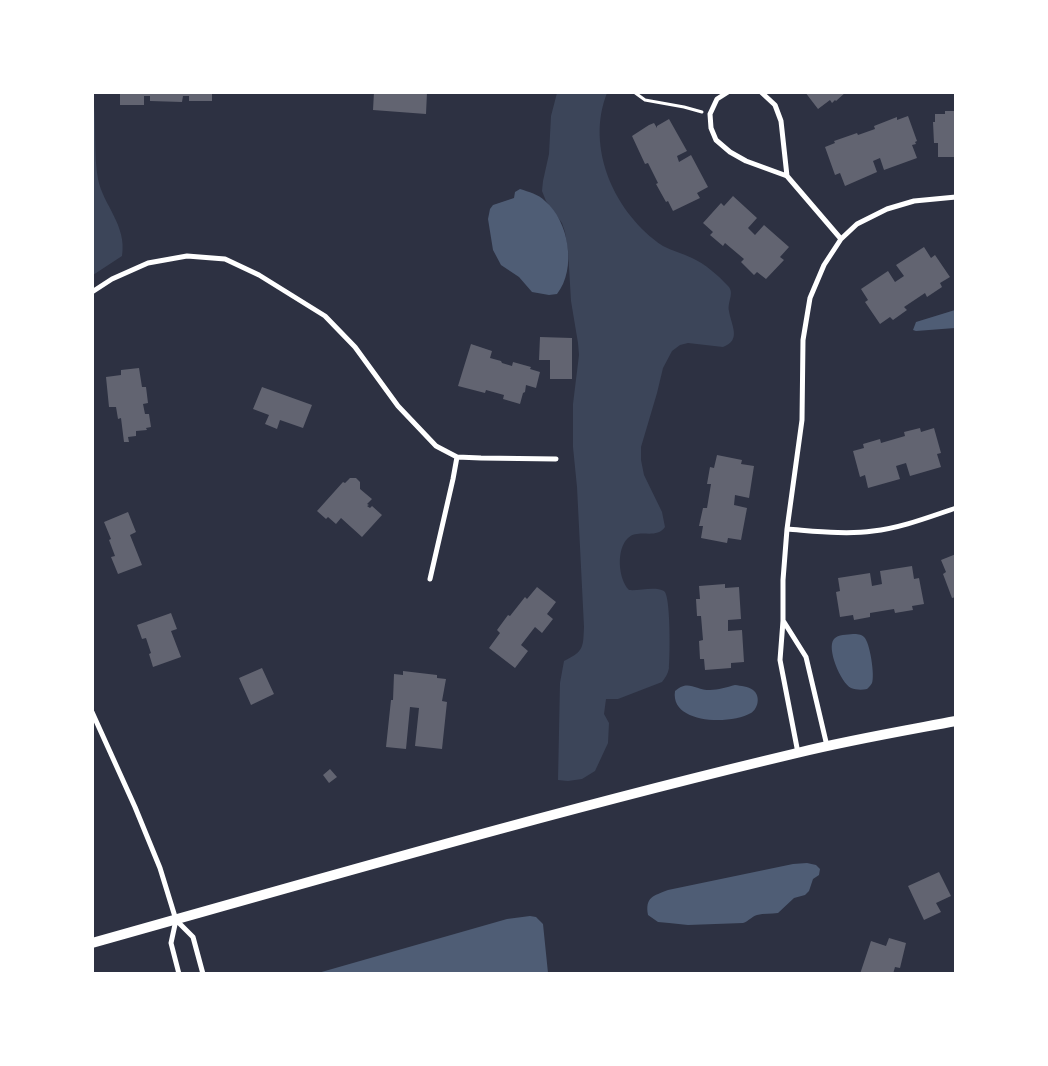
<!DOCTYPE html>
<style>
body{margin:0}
#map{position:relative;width:1048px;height:1066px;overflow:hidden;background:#2d3142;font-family:"Roboto Condensed",sans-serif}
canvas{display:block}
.frame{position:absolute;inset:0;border:94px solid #fff;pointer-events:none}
</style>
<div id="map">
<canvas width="1048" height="1066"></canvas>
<div class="frame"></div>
</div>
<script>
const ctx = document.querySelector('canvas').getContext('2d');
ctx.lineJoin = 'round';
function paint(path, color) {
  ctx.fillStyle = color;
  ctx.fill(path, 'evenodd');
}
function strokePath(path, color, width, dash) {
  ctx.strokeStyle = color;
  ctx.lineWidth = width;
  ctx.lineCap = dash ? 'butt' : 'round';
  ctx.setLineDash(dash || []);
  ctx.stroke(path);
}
paint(new Path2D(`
 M 557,93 L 607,93 C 585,148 615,214 663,246 C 672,251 682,253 692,258 C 705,264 718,275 728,286 C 735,293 727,302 729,311 C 731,325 742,340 723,347 L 688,343 L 680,345 L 672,351 L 663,368 L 657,393 L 641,447 L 641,460 L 644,475 L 662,512 L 665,527 C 656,540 639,528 628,538 C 616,549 618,579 629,590 C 639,591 655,586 664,591 C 671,596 670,658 669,668 C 668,674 665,678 662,682 L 618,699 L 606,699 L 604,714 L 609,723 L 608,743 L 595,771 L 582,779 L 568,781 L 558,780 L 560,683 L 564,661 C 584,651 583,648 584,627 L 577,487 L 573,447 L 573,404 L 579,355 L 578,343 L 571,301 L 568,250 L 565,232 L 562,223 L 546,201 L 542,191 L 543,181 L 549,154 L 551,116 Z
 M 92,102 L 94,105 C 96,128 94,157 98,179 C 103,205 127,225 122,256 L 93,275 Z`), '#3c4559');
paint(new Path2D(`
 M 520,189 C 529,192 538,194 545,201 C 569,221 577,269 557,294 L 549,295 L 532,292 L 519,277 L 501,265 L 493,250 L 488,219 L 490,209 L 493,205 L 514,198 L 515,192 Z
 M 955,310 L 955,328 L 916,331 L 913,330 L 916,322 Z
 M 853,634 C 857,634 861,634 864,637 C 870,642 875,676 872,683 C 871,685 868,688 867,689 C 862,690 856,690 851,688 C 841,683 826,648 834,639 C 838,634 847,635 853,634 Z
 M 735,685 C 741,686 748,686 753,690 C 761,696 758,709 751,713 C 730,725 670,724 675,691 C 688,679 695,690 710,690 C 718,690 727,687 735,685 Z
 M 807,863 L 816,865 L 820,869 L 819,875 L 813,879 L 809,891 L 805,895 L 794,898 L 778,913 C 771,914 764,913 757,915 C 751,917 749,921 743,923 L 688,925 L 669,923 L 658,922 L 648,915 C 645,897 653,896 668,890 L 793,864 Z
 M 530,916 L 536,917 L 543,924 L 548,973 L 318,973 L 507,919 Z`), '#4f5d75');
paint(new Path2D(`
 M 120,92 L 212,92 L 212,101 L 189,101 L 189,96 L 183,96 L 182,102 L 150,101 L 150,96 L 144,96 L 144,105 L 120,105 Z
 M 374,92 L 427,92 L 426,114 L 373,110 Z
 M 805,92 L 846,92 L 836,101 L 835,100 L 832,103 L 830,100 L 818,109 Z
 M 945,111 L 956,111 L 955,157 L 938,157 L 938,143 L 934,143 L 933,122 L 935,122 L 935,114 L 945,114 Z
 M 908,116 L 917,141 L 915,142 L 916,144 L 912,145 L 917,158 L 884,170 L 880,158 L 873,161 L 877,172 L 845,186 L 840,173 L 835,175 L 825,147 L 835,143 L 834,141 L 857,133 L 858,135 L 875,129 L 874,126 L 897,117 L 897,120 Z
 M 669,119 L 687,151 L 677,156 L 679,162 L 691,155 L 708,187 L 697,193 L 700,198 L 673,211 L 668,201 L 666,202 L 656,184 L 658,183 L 648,163 L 645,164 L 632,136 L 649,125 L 654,123 L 657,128 L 657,126 Z
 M 733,196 L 757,218 L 748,228 L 755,235 L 764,225 L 789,247 L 780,257 L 784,260 L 766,279 L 757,272 L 754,275 L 741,262 L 744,259 L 725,243 L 723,246 L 710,235 L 713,232 L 703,223 L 721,203 L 724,206 Z
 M 924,247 L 931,258 L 935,255 L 950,277 L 940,283 L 942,287 L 927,297 L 925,293 L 904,307 L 907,310 L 893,320 L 890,317 L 880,324 L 865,302 L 868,300 L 861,289 L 888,271 L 895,282 L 904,276 L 896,265 Z
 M 540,337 L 572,338 L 572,379 L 550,379 L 550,360 L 539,360 Z
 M 471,344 L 492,351 L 490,358 L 501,361 L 502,363 L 512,366 L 513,362 L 531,367 L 530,369 L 540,372 L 536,388 L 526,385 L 525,392 L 523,393 L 520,404 L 503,399 L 504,395 L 486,390 L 485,393 L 458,386 Z
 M 139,368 L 142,387 L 146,387 L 148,403 L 143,404 L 145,414 L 149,414 L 151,427 L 146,428 L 147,430 L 136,431 L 136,436 L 128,437 L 129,442 L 124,442 L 121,418 L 118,419 L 116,407 L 109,407 L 106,377 L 121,375 L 121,370 Z
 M 262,387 L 312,405 L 303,428 L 280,420 L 277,429 L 265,424 L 269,415 L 253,409 Z
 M 920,428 L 921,432 L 934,428 L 941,453 L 937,454 L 941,467 L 910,476 L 906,463 L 896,466 L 900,479 L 868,488 L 865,475 L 860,477 L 853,451 L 864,448 L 863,444 L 880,439 L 881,443 L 905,436 L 904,432 Z
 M 717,455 L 742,460 L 741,464 L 754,466 L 749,498 L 735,495 L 734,505 L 747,508 L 741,540 L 728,538 L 727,543 L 701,538 L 703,526 L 699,526 L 703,508 L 707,508 L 711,484 L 707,484 L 710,467 L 714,468 Z
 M 350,478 L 356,478 L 360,482 L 360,489 L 372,499 L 367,504 L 369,505 L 367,506 L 370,508 L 372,506 L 382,515 L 362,537 L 341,518 L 336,524 L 328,517 L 326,519 L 317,511 L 343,482 L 345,483 Z
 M 128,512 L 136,532 L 130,535 L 142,565 L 118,574 L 111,557 L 115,556 L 109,540 L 111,539 L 104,522 Z
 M 956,554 L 956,597 L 952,598 L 943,574 L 946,572 L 941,560 Z
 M 912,566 L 914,579 L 919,578 L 924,604 L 912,606 L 913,610 L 895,613 L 894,609 L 870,613 L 870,617 L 854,620 L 853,615 L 840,617 L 836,592 L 840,591 L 838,578 L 870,573 L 872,586 L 882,584 L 880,571 Z
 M 725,584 L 725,588 L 739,587 L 741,619 L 728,620 L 728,631 L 742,630 L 744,662 L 731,663 L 731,668 L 705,670 L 704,659 L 700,659 L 699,641 L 703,640 L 701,616 L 697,616 L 696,599 L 700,599 L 699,586 Z
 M 537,587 L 556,602 L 547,614 L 553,619 L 542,633 L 535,627 L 521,645 L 528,651 L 515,668 L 489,648 L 500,633 L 497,630 L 508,615 L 510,616 L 525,597 L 527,599 Z
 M 171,613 L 177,629 L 171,631 L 181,657 L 153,667 L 149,654 L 151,653 L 146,638 L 142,639 L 137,625 Z
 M 262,668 L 274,694 L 251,705 L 239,678 Z
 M 403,671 L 437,675 L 437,678 L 446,679 L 442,701 L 447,702 L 442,749 L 415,746 L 419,708 L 410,707 L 406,749 L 386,747 L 391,700 L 393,700 L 394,674 L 403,675 Z
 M 330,769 L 337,777 L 329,783 L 323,775 Z
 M 939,872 L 951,896 L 936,903 L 941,912 L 924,920 L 908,886 Z
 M 889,938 L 906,943 L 900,968 L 895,967 L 893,974 L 860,974 L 871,941 L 886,946 Z`), '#626471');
strokePath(new Path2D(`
 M 634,92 L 645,100 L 684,107 L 702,112`), '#fff', 3);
strokePath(new Path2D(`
 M 728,92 L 717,99 L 710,114 L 711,128 L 716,140 L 730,152 L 746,161 L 787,176 L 841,239
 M 761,92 L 775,105 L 781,121 L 787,176
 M 92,292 L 112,279 L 148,263 L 187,256 L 225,259 L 259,275 L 325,316 L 355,347 L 398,406 L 436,446 L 457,457 L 481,458 L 556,459
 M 787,529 C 814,531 846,535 873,531 C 901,528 929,517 956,508
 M 430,579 L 453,479 L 457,457
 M 784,622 L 806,657 L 827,746
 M 92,712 L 135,807 L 160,868 L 176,920 L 193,937 L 203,974
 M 798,753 L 780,660 L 783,621 L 783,580 L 787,529 L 802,420 L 803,340 L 810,298 L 824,265 L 841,239 L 857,224 L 887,209 L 914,201 L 956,197
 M 176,920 L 171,943 L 179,974`), '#fff', 5);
strokePath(new Path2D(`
 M 92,943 C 327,877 561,809 797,753 C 850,740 903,731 956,721`), '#fff', 10);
</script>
